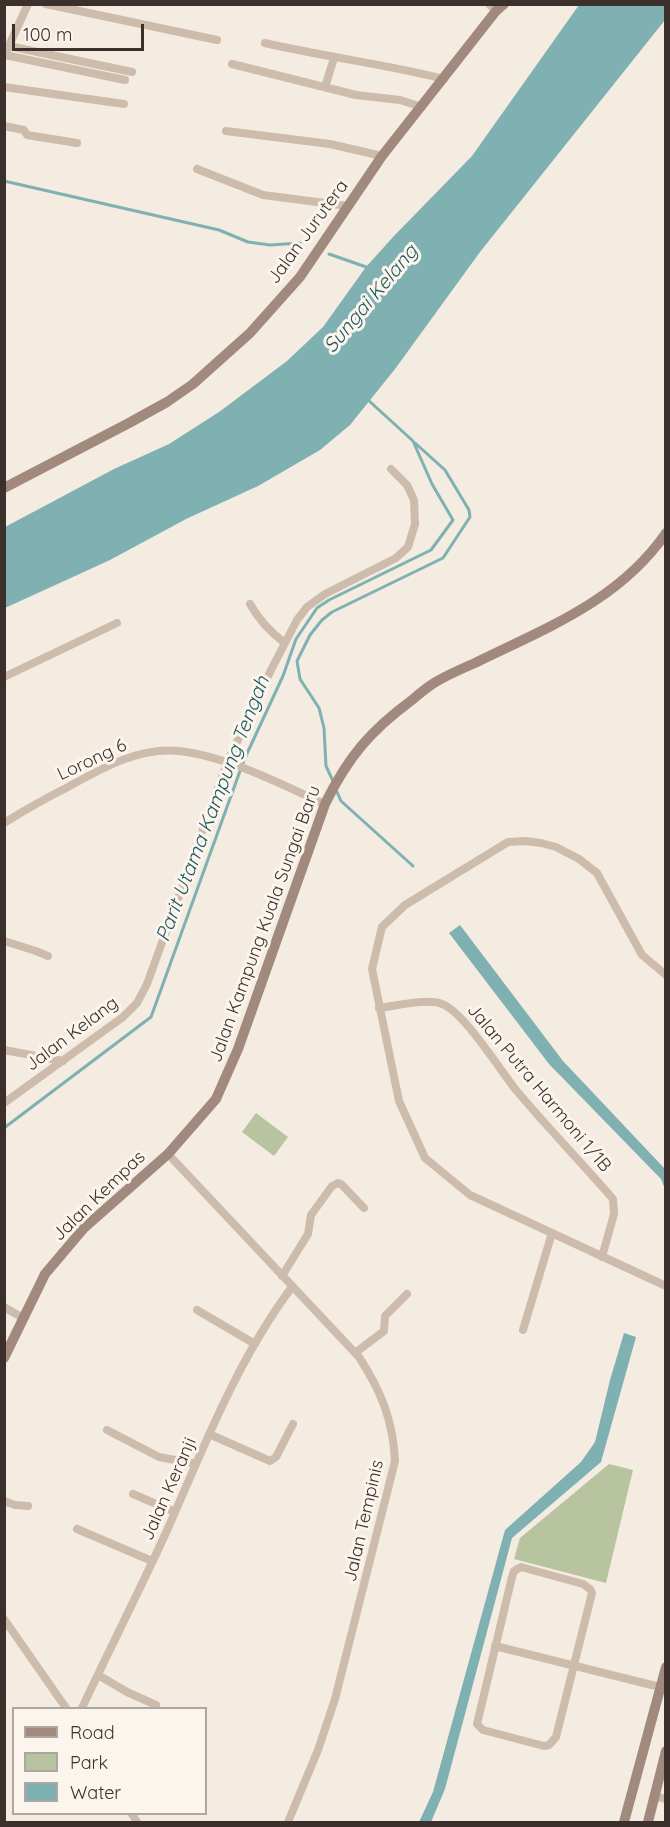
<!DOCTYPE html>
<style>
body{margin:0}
#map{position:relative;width:670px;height:1827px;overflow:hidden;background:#f4ebe1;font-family:Quicksand,sans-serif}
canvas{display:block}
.frame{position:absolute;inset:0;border:6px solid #3b302b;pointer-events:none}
.legend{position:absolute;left:12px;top:1707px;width:195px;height:108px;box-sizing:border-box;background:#fbf5ee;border:2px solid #aea6a0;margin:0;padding:8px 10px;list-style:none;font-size:18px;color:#3b302b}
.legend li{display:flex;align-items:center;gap:12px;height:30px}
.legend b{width:30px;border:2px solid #aea6a0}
.scale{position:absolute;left:12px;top:24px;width:132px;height:27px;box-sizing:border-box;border:3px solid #3b302b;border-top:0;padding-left:8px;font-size:18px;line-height:21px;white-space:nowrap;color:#3b302b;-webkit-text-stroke:4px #fbf5ee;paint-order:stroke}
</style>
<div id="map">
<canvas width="670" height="1827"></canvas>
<div class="frame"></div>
<ul class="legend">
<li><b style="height:8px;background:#a18a7d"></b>Road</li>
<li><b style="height:16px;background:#b8c4a0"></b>Park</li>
<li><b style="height:16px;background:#7fb0b2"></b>Water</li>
</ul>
<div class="scale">100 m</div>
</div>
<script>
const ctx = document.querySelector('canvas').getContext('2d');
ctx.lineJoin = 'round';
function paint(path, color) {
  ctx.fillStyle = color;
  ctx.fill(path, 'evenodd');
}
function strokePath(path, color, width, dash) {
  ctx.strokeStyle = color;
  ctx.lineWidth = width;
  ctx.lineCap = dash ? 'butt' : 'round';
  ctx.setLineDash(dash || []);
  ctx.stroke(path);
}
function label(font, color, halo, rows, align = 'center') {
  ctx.font = font + ' Quicksand,sans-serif';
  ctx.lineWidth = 6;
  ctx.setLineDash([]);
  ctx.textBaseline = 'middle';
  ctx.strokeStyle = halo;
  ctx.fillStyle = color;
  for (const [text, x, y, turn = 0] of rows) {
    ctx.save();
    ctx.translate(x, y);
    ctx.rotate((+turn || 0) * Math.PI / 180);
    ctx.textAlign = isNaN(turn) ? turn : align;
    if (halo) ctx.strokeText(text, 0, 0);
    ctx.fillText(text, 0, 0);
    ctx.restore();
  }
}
paint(new Path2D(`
 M 256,1113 L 288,1137 L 274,1156 L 242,1132 Z
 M 609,1464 L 633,1470 L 606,1583 L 514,1559 L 520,1538 Z`), '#b8c4a0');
paint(new Path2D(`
 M 579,5 L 665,5 L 665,20 L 480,252 L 395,369 L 350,425 L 320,450 L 258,486 L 186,519 L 110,560 L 5,608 L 5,527 L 114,469 L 169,444 L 219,412 L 287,361 L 323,327 L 366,267 L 393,237 L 472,156 Z
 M 460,925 L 563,1061 L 665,1169 L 665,1189 L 661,1179 L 549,1064 L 449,933 Z
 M 624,1333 L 636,1337 L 601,1462 L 512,1538 L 445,1789 L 431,1822 L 419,1822 L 433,1792 L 505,1530 L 581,1462 L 595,1442 L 610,1380 Z`), '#7fb0b2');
strokePath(new Path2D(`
 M 4,181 L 219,230 L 248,242 L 270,245 L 300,243
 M 329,254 L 369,268
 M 333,781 L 326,766 L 324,728 L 319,708 L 300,679 L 297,661 L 310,635 L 322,620 L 332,612 L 443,558 L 470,517 L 469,510 L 445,470 L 415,443
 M 336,790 L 341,801 L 413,866
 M 4,1128 L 151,1017 L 244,760 L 283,676 L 296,639 L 317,608 L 329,600 L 431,550 L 453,520 L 432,484 L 413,441 L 367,399`), '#7fb0b2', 3);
strokePath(new Path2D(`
 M 46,4 L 217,40
 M 489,4 L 496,11
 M 265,43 C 325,57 385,64 444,79
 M 9,46 L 132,72
 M 7,50 L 28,4
 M 5,55 L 125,80
 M 232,64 L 356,95 L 400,100 L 422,107
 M 4,87 L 124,104
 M 325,87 L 334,58
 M 4,126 L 24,130 L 27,135 L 77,143
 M 226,131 L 330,144 L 382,156
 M 197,169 L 263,195 L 348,206
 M 250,604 C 259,620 270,632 285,643
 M 4,677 L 117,623
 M 4,823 C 25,810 46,798 68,787 C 102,768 139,747 179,751 C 227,756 280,784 325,804
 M 4,941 L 36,951 L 48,956
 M 666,975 L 642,955 L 597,873 L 579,859 L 556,847 L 541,843 L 525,841 L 508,842 L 405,905 L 382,927 L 372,969 L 399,1101 L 425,1158 L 470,1195 L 666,1286
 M 379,1008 C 396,1006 426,998 442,1004 C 463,1011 500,1070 516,1090 C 547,1127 581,1162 613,1199 L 614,1214 L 602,1257
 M 4,1050 L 63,1061
 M 4,1103 L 123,1017 L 137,1003 L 147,984 L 227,763 L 271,670 L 297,620 L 307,607 L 325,594 L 396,558 L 408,547 L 415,524 L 414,500 L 407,485 L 391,469
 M 168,1154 L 359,1357 C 381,1391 393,1420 395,1461 L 335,1699 L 318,1750 L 288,1822
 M 282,1276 L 308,1234 L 311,1215 L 332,1186 L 338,1183 L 341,1184 L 364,1208
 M 4,1307 L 23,1318
 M 197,1310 L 255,1344
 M 523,1330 L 552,1233
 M 355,1353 L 384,1331 L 385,1316 L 407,1294
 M 107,1430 L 159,1457 L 196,1464
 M 209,1434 L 270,1461 L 276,1457 L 293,1424
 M 133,1494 L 175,1512
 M 4,1501 L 15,1505 L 28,1506
 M 77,1529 L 152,1561
 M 521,1567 L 583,1584 L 590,1589 L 592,1593 L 556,1737 L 549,1745 L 544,1746 L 483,1730 L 477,1724 L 512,1577 L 514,1571 Z
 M 4,1619 L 66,1708
 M 495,1646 L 664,1688
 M 98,1675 L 127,1692 L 156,1705
 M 82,1708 C 110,1648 141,1588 169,1526 C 205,1444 238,1359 292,1287
 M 654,1796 L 666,1799
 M 132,1814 L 137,1822`), '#cdbbac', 8);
strokePath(new Path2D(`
 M 4,488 L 129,423 L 167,402 L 193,384 L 250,333 L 300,277 L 382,156 L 496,11 L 504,4
 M 4,1358 L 45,1274 L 84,1228 L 168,1154 L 216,1099 L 238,1049 L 325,804 C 348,757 370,731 412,700 C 419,694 426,688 434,683 C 447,675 461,669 475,663 C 546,628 619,601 666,533
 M 624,1822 L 666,1667
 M 648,1822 L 666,1751`), '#a18a7d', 10);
label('18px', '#3b302b', '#fbf5ee', [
 ["Jalan Jurutera",308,232,-54],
 ["Lorong 6",92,760,-25],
 ["Jalan Kampung Kuala Sungai Baru",265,924,-70],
 ["Jalan Kelang",72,1034,-37],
 ["Jalan Putra Harmoni 1/1B",539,1088,50],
 ["Jalan Kempas",99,1196,-44],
 ["Jalan Keranji",169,1489,-66],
 ["Jalan Tempinis",364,1521,-77]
]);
label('italic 20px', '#1f5a5e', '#fbf5ee', [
 ["Sungai Kelang",371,299,-50],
 ["Parit Utama Kampung Tengah",213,809,-69]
]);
</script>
